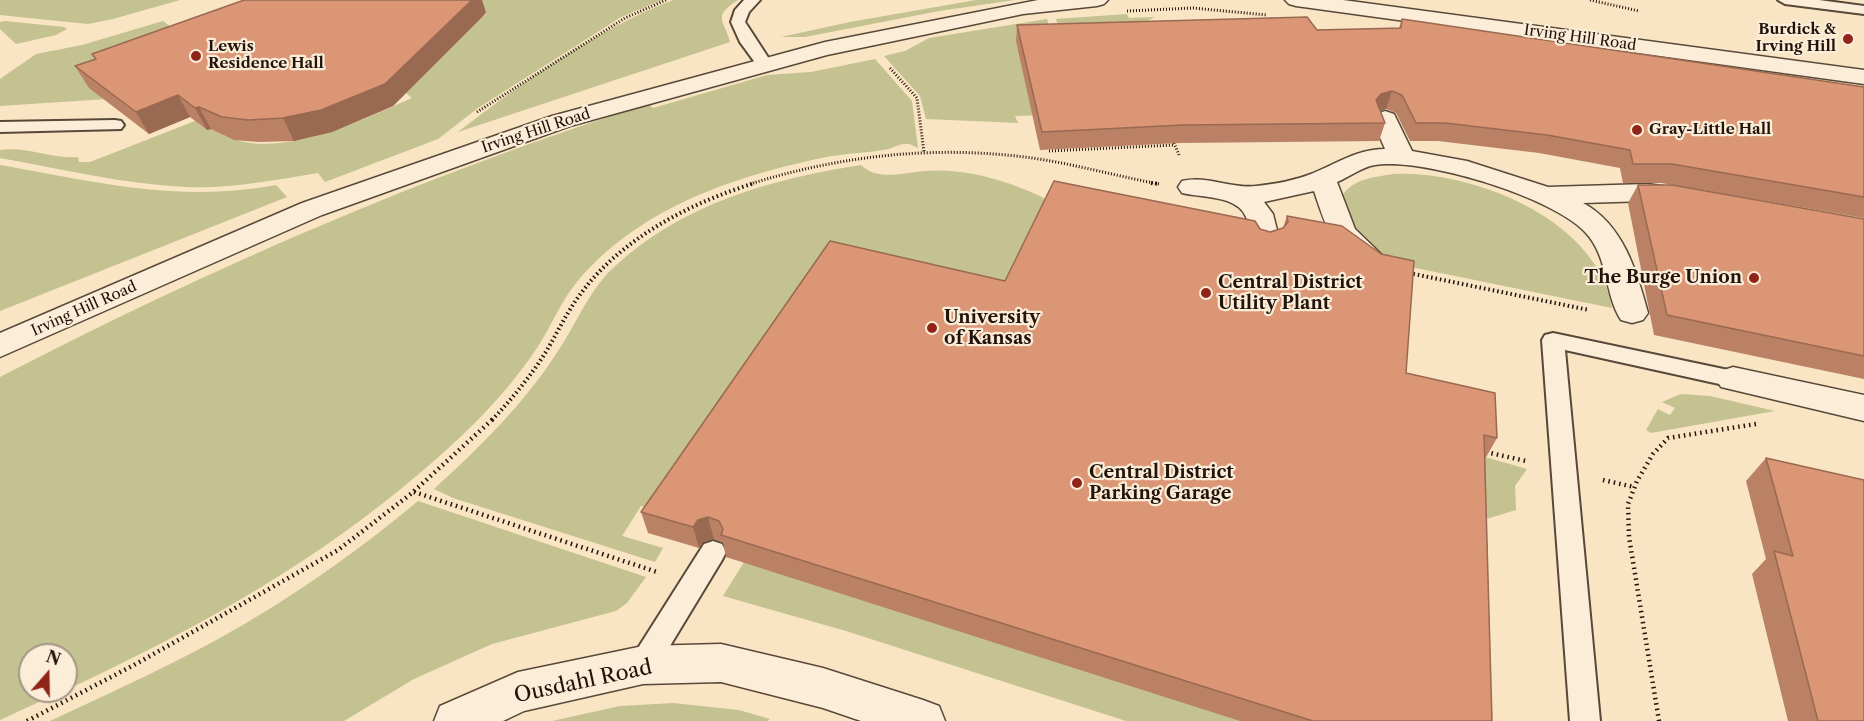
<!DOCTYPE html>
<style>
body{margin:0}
#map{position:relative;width:1864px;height:721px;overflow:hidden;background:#f9e4c3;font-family:"Libre Caslon Text",serif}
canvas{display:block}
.north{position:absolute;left:18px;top:643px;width:60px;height:60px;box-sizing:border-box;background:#fbedd8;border:2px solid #a49686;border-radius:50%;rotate:20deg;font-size:16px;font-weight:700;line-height:24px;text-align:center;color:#22140b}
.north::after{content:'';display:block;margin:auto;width:21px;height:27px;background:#8f2418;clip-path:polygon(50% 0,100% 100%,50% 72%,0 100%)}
</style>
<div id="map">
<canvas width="1864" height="721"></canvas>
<div class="north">N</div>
</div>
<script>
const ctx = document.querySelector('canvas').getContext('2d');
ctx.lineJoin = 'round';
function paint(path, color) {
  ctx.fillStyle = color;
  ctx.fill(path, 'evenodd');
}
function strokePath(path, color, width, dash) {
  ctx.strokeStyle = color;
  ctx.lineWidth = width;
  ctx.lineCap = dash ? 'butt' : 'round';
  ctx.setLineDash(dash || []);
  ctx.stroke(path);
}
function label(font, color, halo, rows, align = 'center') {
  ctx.font = font + ' "Libre Caslon Text",serif';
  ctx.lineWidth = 4.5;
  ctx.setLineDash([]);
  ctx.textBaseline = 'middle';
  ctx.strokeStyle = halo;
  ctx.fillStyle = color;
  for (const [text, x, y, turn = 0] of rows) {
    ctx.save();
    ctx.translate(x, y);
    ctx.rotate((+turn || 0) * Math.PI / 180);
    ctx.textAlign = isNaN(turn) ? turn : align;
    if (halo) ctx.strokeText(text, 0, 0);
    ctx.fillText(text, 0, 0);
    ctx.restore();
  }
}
paint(new Path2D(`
 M 0,0 L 180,0 L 113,19 L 88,24 L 0,15 Z
 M 458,0 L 662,0 L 621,17 L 582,42 L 478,108 L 438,139 L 325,182 L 318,173 C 274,180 230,189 186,187 C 123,184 62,169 0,158 L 0,150 C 26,146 52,159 78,157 L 79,162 L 90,162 L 195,121 L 207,130 L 213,128 C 265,169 361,120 412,98 L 406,93 L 476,21 L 487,14 Z
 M 673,0 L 738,0 C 711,17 725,21 730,42 L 458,132 C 520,84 599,28 673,0 Z
 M 976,0 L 1015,0 L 939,11 L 805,37 L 781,37 L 850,22 Z
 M 1127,14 L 1129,18 L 1155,17 L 1141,24 L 1062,39 L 1056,19 Z
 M 1047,19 L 1051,32 L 1041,115 L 1015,116 L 1018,123 L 926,119 L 920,96 L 884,56 L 905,51 L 929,38 Z
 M 5,21 L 64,27 L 67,29 L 56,35 L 16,44 L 0,29 L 0,22 Z
 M 163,21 L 170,26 L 184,21 L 193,26 L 107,99 L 0,106 L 0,79 L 36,54 L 82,45 Z
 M 875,59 L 912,101 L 918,148 C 915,147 911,144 909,144 C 901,143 895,147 889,149 C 868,153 847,153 826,157 C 736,176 644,206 581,277 C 562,298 552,325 537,348 C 501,402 452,447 402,488 C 299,572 186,634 66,690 L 66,655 L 30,655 L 30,691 L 63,691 L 0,720 L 0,377 C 208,269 424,175 648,104 L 653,108 L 767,75 L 811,72 Z
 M 0,165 C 97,182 177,203 276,185 L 287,197 L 0,311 Z
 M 861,165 C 878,182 905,172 927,171 C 969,168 1015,183 1052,202 L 1004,303 L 662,513 L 641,506 L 622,536 L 663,548 L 655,562 L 453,498 L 434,489 C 480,447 524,404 558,351 C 577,323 588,292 613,268 C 681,204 771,179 861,165 Z
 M 1393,174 C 1472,170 1598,219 1612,308 L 1406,266 C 1357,250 1361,244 1339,200 C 1352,178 1371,178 1393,174 Z
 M 1681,394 L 1710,396 L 1775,411 L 1651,433 L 1646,430 L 1658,409 L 1670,415 L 1675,408 L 1662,402 Z
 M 1485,457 L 1527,469 L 1515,486 L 1516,510 L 1473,523 Z
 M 418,501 L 646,577 L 627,603 L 616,611 L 492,644 L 414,679 L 344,721 L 50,721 C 94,700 139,680 182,658 C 266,616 346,561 418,501 Z
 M 744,562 L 1243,721 L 1126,721 L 846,631 L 723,596 Z
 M 673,703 L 739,710 L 770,719 L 768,721 L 552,721 L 620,706 Z`), '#c3c290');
const lane = new Path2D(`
 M 744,0 L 760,0 L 749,12 L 745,22 L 773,65 L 771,68 L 759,68 L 740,42 L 731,22 L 735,10 Z
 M 1778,0 L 1819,0 L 1864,6 L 1864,14 L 1785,4 Z
 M 115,120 L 121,121 L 124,125 L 121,129 L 0,132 L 0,122 Z
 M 1553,333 L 1733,371 L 1741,373 L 1744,379 L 1741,385 L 1733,387 L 1565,350 L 1600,721 L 1570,721 L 1542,340 L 1545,335 Z
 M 713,541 L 722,544 L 726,552 L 722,560 L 653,674 L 643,678 L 633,674 L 628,665 L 633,656 L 704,544 Z`);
const street = new Path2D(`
 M 1038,0 L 1108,0 L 1104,4 L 1097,6 L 1023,14 L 827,55 L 570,126 L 322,215 L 0,357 L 0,333 L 302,203 L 552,116 L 825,42 Z
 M 1285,0 L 1343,0 L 1864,70 L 1864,84 L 1296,6 L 1289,4 Z
 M 1385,111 L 1394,114 L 1412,151 L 1467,161 L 1548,187 L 1647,184 L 1690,190 L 1694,196 L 1690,202 L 1680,204 L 1647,201 L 1583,203 C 1623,224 1637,272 1648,313 L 1643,320 L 1632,323 L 1621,320 C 1604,294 1609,257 1585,232 C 1553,197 1422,157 1375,165 C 1362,167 1349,177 1337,182 L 1355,229 L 1383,256 L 1378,263 C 1338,273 1324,220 1314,191 L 1264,202 L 1273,214 L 1280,242 L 1275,248 L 1265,251 L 1255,248 C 1248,239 1251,228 1246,217 C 1237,195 1202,198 1182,193 L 1178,187 L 1182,181 C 1207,175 1231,189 1256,186 C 1275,184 1293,181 1311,174 C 1336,164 1357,149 1385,149 L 1372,119 L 1376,114 Z
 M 1733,367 L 1864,395 L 1864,421 L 1721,387 L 1716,379 L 1721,371 Z
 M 721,644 L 823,668 L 923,700 L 939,706 L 945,721 L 861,721 L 823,708 L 721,682 L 643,684 L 524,711 L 503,721 L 434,721 L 440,706 L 518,672 L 643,646 Z`);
strokePath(lane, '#584839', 4);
strokePath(street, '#584839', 3);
strokePath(new Path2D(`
 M 1590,0 L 1639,11
 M 1127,11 L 1193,8 L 1267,15
 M 890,68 L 917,98 L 924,152
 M 477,112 L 625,18 L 666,0
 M 1174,143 L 1179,155
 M 1049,151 L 1174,145
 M 750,184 C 836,157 925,146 1016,156 C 1064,161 1111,175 1159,184`), '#22140b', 3, [1, 2]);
strokePath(new Path2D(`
 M 1151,183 L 1159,184
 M 1409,273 L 1589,310
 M 492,420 C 511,400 529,378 544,355 C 557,334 567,311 582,292 C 622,238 692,202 755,183`), '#22140b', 4, [1.5, 3]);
strokePath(new Path2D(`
 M 1486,452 L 1526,461
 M 1603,480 L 1634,487
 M 414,492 L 657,572
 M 27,721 L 134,665 L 338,550 L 412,493 L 494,418
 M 1659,721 L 1629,537 L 1628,504 L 1637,481 L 1653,454 L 1668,438 L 1756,424`), '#22140b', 4.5, [1.5, 4]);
paint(lane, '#fbedd8');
paint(street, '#fbedd8');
paint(new Path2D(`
 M 244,0 L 482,0 L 486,13 L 393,106 L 332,132 L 294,141 L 259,142 L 234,140 L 211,129 L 207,130 L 190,117 L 149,134 L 89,88 L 75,66 L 95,59 L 92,54 Z
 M 1402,19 L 1864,87 L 1864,218 L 1661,183 L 1623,183 L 1620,168 L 1539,153 L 1438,141 L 1410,141 L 1396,113 L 1386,109 L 1380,110 L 1385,123 L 1379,141 L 1180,143 L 1040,150 L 1016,41 L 1017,25 L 1317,30 L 1399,28 Z
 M 1638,185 L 1864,219 L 1864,379 L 1654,335 L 1628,203 Z
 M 1287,216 L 1406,373 L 1497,438 L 1485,459 L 1492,721 L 1240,721 L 726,557 L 723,543 L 714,539 L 703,542 L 699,548 L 648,533 L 641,512 L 1005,281 L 1270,232 L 1283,228 Z
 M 1766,458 L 1864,721 L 1788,721 L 1752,574 L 1766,559 L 1746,481 Z`), '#bb8165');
paint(new Path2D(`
 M 472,0 L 482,0 L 486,13 L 393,106 L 332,132 L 294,141 L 283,118 Z
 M 1392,91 L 1386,109 L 1375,112 L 1376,100 L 1381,94 Z
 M 178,95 L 190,117 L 149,134 L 136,112 Z
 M 199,107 L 211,129 L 207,130 L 195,108 Z
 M 708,517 L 714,539 L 703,542 L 699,548 L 693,527 L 698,520 Z`), '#996952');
const building = new Path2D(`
 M 244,0 L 472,0 L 385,84 L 321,110 L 283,118 L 248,120 L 222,117 L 199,107 L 195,108 L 178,95 L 136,112 L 75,66 L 96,59 L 92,54 Z
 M 1307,17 L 1317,30 L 1401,28 L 1402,19 L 1864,87 L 1864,197 L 1672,164 L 1633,164 L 1630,150 L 1547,135 L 1445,123 L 1416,123 L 1402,95 L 1392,91 L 1381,94 L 1376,100 L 1385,123 L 1184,125 L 1042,132 L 1017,25 Z
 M 1054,181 L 1255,221 L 1260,229 L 1270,232 L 1283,228 L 1288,222 L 1287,216 L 1342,226 L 1381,254 L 1414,261 L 1406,373 L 1495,393 L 1497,438 L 1484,435 L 1492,721 L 1313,721 L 721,535 L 723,529 L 719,521 L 708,517 L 698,520 L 693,527 L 641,512 L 830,241 L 1005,281 Z
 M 1638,185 L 1672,185 L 1864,219 L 1864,356 L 1667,315 Z
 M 1766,458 L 1864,480 L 1864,721 L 1818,721 L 1774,551 L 1793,556 Z`);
paint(building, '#da9675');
strokePath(building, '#996952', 1.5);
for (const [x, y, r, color] of [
 [1848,39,6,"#8f2418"],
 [196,56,6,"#8f2418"],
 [1637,130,6,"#8f2418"],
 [1754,278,6,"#8f2418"],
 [1206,293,6,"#8f2418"],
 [932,328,6,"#8f2418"],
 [1077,483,6,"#8f2418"]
]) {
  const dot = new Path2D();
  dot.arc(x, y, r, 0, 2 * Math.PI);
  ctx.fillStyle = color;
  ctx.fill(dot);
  strokePath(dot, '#fbedd8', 2);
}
label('bold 15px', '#22140b', '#fbedd8', [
 ["Burdick &",1836,30,"right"],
 ["Irving Hill",1836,47,"right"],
 ["Lewis",208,47],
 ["Residence Hall",208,64],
 ["Gray-Little Hall",1649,130]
], 'left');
label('15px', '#22140b', '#fbedd8', [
 ["Irving Hill Road",1580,38,8],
 ["Irving Hill Road",536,131,-18],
 ["Irving Hill Road",84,309,-24]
]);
label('bold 18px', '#22140b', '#fbedd8', [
 ["The Burge Union",1742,278,"right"],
 ["Central District",1218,283],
 ["Utility Plant",1218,304],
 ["University",944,318],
 ["of Kansas",944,339],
 ["Central District",1089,473],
 ["Parking Garage",1089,494]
], 'left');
label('21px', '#22140b', '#fbedd8', [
 ["Ousdahl Road",583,682,-12]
]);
</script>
